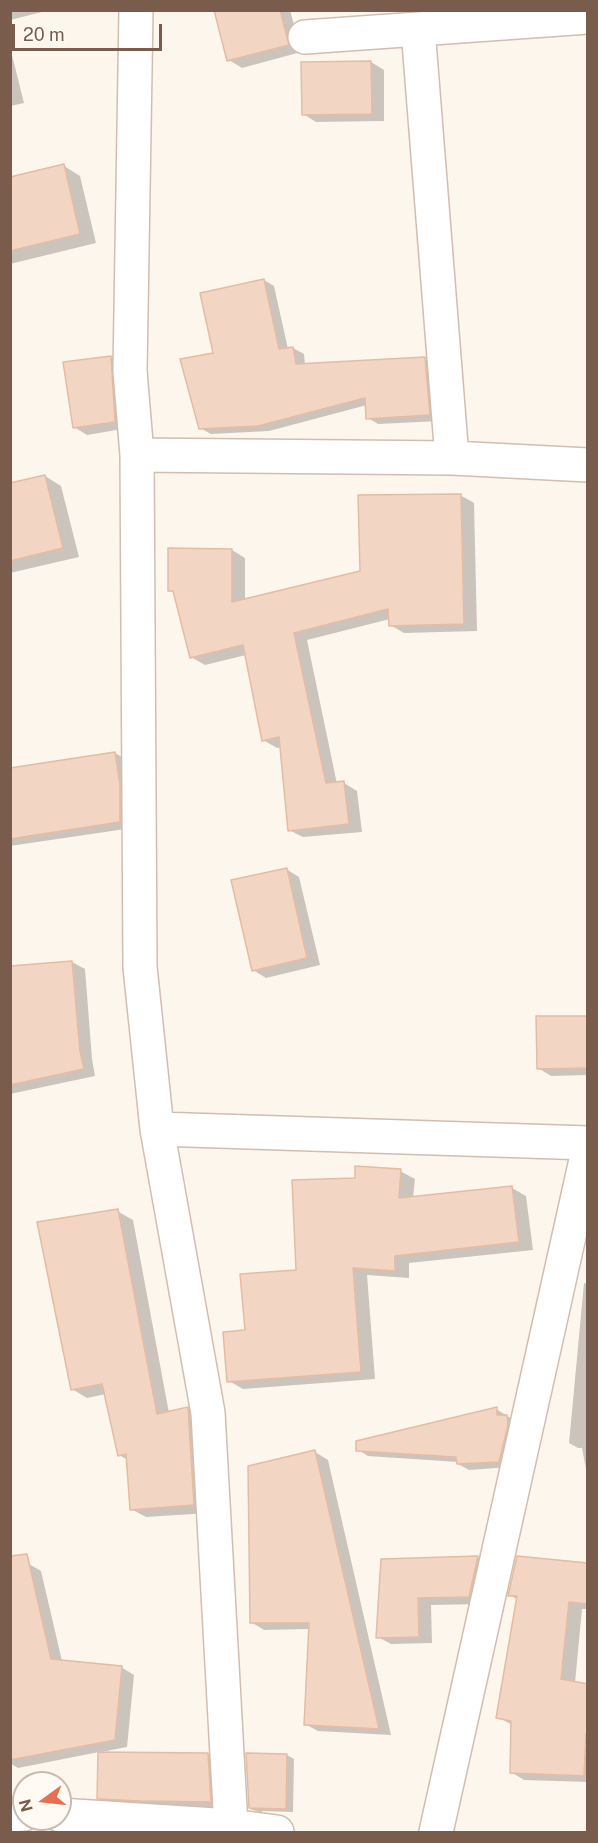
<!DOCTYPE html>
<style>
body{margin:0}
#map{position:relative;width:598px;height:1843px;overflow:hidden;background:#fdf6ec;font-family:"Public Sans",sans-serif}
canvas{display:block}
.frame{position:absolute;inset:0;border:12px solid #7a5c4d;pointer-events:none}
.north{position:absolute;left:12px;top:1771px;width:60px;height:60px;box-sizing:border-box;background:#fffaf3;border:2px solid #cabbb1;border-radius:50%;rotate:255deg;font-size:16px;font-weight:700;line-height:24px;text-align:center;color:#7a5c4d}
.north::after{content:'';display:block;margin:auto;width:21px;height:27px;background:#e76f51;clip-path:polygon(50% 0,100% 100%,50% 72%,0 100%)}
.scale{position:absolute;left:12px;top:24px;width:150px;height:27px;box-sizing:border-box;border:3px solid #7a5c4d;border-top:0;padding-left:8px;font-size:18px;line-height:21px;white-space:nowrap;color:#7a5c4d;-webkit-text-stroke:4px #fffaf3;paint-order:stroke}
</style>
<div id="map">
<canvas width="598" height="1843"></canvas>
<div class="frame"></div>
<div class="north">N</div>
<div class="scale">20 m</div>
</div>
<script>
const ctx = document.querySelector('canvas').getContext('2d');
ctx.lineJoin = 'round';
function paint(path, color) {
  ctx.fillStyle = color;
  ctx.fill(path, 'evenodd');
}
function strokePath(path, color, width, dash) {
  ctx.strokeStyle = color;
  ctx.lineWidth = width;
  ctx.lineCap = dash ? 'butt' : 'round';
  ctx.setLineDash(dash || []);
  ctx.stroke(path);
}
paint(new Path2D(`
 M 10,10 L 50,10 L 10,20 Z
 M 216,10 L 290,10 L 301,52 L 242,68 L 229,60 Z
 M 10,47 L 24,103 L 10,106 Z
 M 371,62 L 384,70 L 384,121 L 316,122 L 303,114 Z
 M 64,166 L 80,176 L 96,243 L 10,264 L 10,179 Z
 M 264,280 L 274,286 L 288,349 L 293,348 L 304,354 L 305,365 L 425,359 L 435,365 L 440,421 L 378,424 L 368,418 L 367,405 L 269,431 L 211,434 L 200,428 L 215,354 Z
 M 111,357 L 124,365 L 128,428 L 87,435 L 74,427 L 65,364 Z
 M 45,476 L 61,486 L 79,557 L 10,573 L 10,484 Z
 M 460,495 L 474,503 L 477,631 L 404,633 L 390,625 L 390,619 L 307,640 L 337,784 L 344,783 L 357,791 L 362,832 L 303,837 L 289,830 L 282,747 L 277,748 L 263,740 L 246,655 L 205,665 L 191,657 L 176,594 L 169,590 L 232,550 L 245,558 L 245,601 L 362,572 Z
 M 115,753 L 127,760 L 132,828 L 10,846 L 10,769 Z
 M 286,869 L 299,877 L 320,965 L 266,978 L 253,970 Z
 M 72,962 L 85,969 L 92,1059 L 95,1076 L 10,1094 L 10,967 Z
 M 588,1017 L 588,1075 L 551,1076 L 538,1068 Z
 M 400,1171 L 415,1179 L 413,1198 L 512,1188 L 526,1196 L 533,1250 L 409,1263 L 409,1278 L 367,1275 L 375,1379 L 243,1389 L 229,1381 L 247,1332 L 298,1272 L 356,1179 Z
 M 117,1211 L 133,1220 L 169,1413 L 188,1409 L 203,1417 L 209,1513 L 146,1517 L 131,1509 L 128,1460 L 119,1455 L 106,1394 L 87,1398 L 72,1389 Z
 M 584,1283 L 588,1284 L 588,1480 L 582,1448 L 578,1448 L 569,1443 Z
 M 496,1409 L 517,1422 L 510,1467 L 469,1470 L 458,1464 L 458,1462 L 368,1456 L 358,1450 Z
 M 315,1452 L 328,1460 L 391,1735 L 318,1731 L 305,1724 L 310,1629 L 264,1630 L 251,1622 Z
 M 478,1558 L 491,1565 L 482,1604 L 431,1605 L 432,1643 L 391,1644 L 378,1637 L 382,1560 Z
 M 29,1564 L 41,1571 L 62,1661 L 121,1667 L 134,1675 L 127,1747 L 101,1752 L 101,1753 L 208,1754 L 221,1762 L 224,1812 L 112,1805 L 99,1798 L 99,1752 L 18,1768 L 10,1763 L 10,1567 Z
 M 588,1565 L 588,1609 L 582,1609 L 575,1683 L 588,1685 L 588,1782 L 524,1780 L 511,1772 L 512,1725 L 498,1717 L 518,1600 L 510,1595 Z
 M 247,1755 L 287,1755 L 294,1759 L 293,1812 L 262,1811 L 262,1813 L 250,1809 Z`), '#0003');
const building = new Path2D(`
 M 214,10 L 280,10 L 289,45 L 227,61 Z
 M 371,61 L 372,114 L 302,115 L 301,62 Z
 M 64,164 L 80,234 L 10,251 L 10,177 Z
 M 264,279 L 279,349 L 293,347 L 296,364 L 425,357 L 430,415 L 366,419 L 365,398 L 258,426 L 199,429 L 180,359 L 213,353 L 200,293 Z
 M 111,356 L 115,422 L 73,428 L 63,362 Z
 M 45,475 L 63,548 L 10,561 L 10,483 Z
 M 461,494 L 464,624 L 389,626 L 388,609 L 294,633 L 326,783 L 344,781 L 349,824 L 288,831 L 279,737 L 262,741 L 243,645 L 190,658 L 173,591 L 168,591 L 168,548 L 232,549 L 232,602 L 360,571 L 358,495 Z
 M 115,752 L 120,785 L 120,822 L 10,839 L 10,768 Z
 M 287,868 L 307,958 L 252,971 L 231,880 Z
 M 72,961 L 80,1051 L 84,1069 L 10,1085 L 10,966 Z
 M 536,1016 L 588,1016 L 588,1068 L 537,1069 Z
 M 355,1166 L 401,1169 L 399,1198 L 512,1186 L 519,1242 L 395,1256 L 395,1271 L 353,1268 L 361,1372 L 227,1382 L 223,1332 L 245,1330 L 240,1274 L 296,1270 L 292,1180 L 355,1178 Z
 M 118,1209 L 157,1414 L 188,1407 L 194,1505 L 130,1510 L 126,1454 L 118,1456 L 102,1384 L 71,1390 L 37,1222 Z
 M 497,1407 L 497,1415 L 507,1415 L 508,1425 L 499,1462 L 457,1464 L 456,1457 L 356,1451 L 356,1441 Z
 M 315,1450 L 379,1729 L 304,1725 L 309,1623 L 250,1623 L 248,1466 Z
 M 27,1554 L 51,1659 L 122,1666 L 115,1740 L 10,1760 L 10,1556 Z
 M 478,1556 L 469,1597 L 418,1598 L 419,1637 L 376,1638 L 381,1559 Z
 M 517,1556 L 588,1563 L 588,1604 L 569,1602 L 561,1679 L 588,1684 L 588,1734 L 586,1734 L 584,1776 L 510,1773 L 511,1721 L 496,1718 L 517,1596 L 508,1596 Z
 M 98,1752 L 208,1753 L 211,1802 L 141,1801 L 97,1799 Z
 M 246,1753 L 287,1754 L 286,1809 L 249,1808 Z`);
paint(building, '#f3d5c3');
strokePath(building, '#e6bba3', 1.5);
const street = new Path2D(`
 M 136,10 L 130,371 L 137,455 L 140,967 L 157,1129 L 588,1143
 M 418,29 L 452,458
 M 305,37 L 588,17
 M 137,455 L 452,458 L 588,465
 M 157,1129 L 208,1413 L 231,1826
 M 10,1815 L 24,1814
 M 60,1815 L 231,1826 L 277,1832
 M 436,1832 L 588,1151`);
strokePath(street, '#d1beb0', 36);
strokePath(street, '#fff', 33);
</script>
